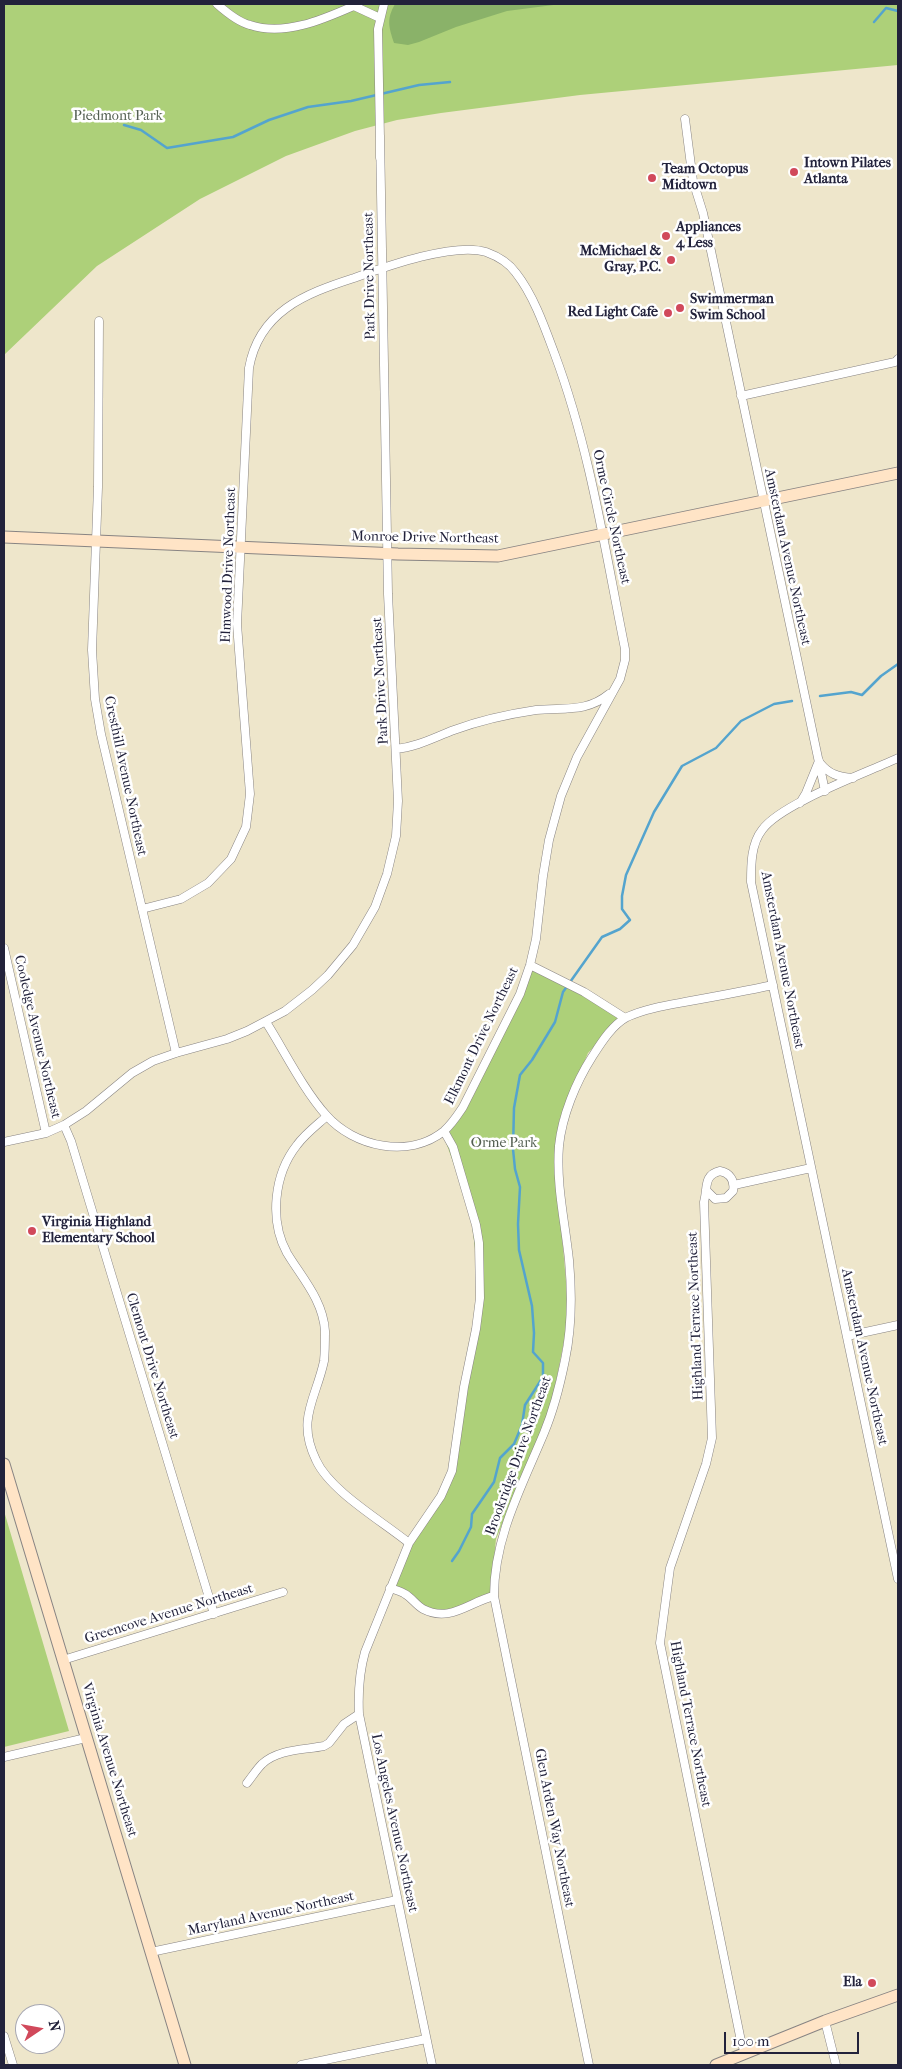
<!DOCTYPE html>
<style>
body{margin:0}
#map{position:relative;width:902px;height:2069px;overflow:hidden;background:#eee6cb;font-family:"IM FELL French Canon",serif}
canvas{display:block}
.frame{position:absolute;inset:0;border:5px solid #22223b;pointer-events:none}
.north{position:absolute;left:15px;top:2004px;width:50px;height:50px;box-sizing:border-box;background:#fff;border:1px solid #a7a7b1;border-radius:50%;rotate:78deg;font-size:14px;font-weight:700;line-height:20px;text-align:center;color:#22223b}
.north::after{content:'';display:block;margin:auto;width:18px;height:22px;background:#d1495b;clip-path:polygon(50% 0,100% 100%,50% 72%,0 100%)}
.scale{position:absolute;left:724px;top:2032px;width:135px;height:22px;box-sizing:border-box;border:2px solid #22223b;border-top:0;padding-left:6px;font-size:15px;line-height:18px;white-space:nowrap;color:#22223b;-webkit-text-stroke:4px #fff;paint-order:stroke}
</style>
<div id="map">
<canvas width="902" height="2069"></canvas>
<div class="frame"></div>
<div class="north">N</div>
<div class="scale">100 m</div>
</div>
<script>
const ctx = document.querySelector('canvas').getContext('2d');
ctx.lineJoin = 'round';
function paint(path, color) {
  ctx.fillStyle = color;
  ctx.fill(path, 'evenodd');
}
function strokePath(path, color, width, dash) {
  ctx.strokeStyle = color;
  ctx.lineWidth = width;
  ctx.lineCap = dash ? 'butt' : 'round';
  ctx.setLineDash(dash || []);
  ctx.stroke(path);
}
function label(font, color, halo, rows, align = 'center') {
  ctx.font = font + ' "IM FELL French Canon",serif';
  ctx.lineWidth = 5;
  ctx.setLineDash([]);
  ctx.textBaseline = 'middle';
  ctx.strokeStyle = halo;
  ctx.fillStyle = color;
  for (const [text, x, y, turn = 0] of rows) {
    ctx.save();
    ctx.translate(x, y);
    ctx.rotate((+turn || 0) * Math.PI / 180);
    ctx.textAlign = isNaN(turn) ? turn : align;
    if (halo) ctx.strokeText(text, 0, 0);
    ctx.fillText(text, 0, 0);
    ctx.restore();
  }
}
paint(new Path2D(`
 M 4,4 L 898,4 L 898,65 L 580,95 L 441,113 L 397,120 L 355,131 L 286,156 L 200,199 L 97,266 L 4,355 Z
 M 529,966 L 622,1018 L 588,1053 L 559,1121 L 559,1201 L 569,1316 L 551,1407 L 496,1539 L 491,1592 L 466,1607 L 429,1612 L 388,1583 L 415,1532 L 445,1494 L 467,1386 L 479,1281 L 470,1209 L 445,1140 Z
 M 4,1511 L 69,1731 L 4,1747 Z`), '#add079');
paint(new Path2D(`
 M 395,4 L 561,4 L 507,11 L 456,27 L 419,42 L 408,45 L 394,43 C 389,27 386,20 395,4 Z`), '#8ab269');
strokePath(new Path2D(`
 M 874,22 L 886,8 L 898,11
 M 124,125 L 141,130 L 167,148 L 233,137 L 269,120 L 308,107 L 351,101 L 419,85 L 450,82
 M 820,696 L 851,692 L 862,695 L 881,676 L 898,664
 M 452,1561 L 459,1551 L 471,1527 L 472,1514 L 494,1482 L 500,1458 L 514,1444 L 522,1425 L 525,1405 L 543,1377 L 543,1363 L 533,1352 L 534,1333 L 532,1306 L 519,1250 L 518,1224 L 520,1187 L 515,1169 L 513,1149 L 514,1108 L 520,1075 L 532,1060 L 555,1022 L 563,992 L 602,937 L 620,929 L 630,920 L 622,909 L 622,896 L 626,875 L 654,812 L 682,766 L 716,748 L 741,721 L 774,704 L 792,701`), '#54a4ce', 2.5);
const street = new Path2D(`
 M 217,4 C 226,12 238,22 250,25 C 286,37 326,18 358,4
 M 354,6 L 380,18
 M 685,119 L 693,181 L 703,213 L 825,791
 M 380,139 L 378,29 L 384,4
 M 99,321 L 98,487 L 92,650 L 95,699 L 101,734 L 176,1053
 M 741,396 L 895,362 L 898,359
 M 396,749 C 417,747 435,737 454,730 C 481,720 509,714 536,710 C 563,707 586,713 609,694
 M 898,758 C 866,773 780,804 762,830 C 751,844 751,865 751,882 L 898,1579
 M 820,763 C 829,774 838,777 853,778
 M 800,803 L 806,793 L 819,761
 M 142,909 L 181,899 L 208,883 L 231,859 L 246,827 L 250,794 L 237,624 L 249,368 C 259,312 304,294 354,278 C 385,267 454,242 486,252 C 497,256 509,263 516,273 C 534,296 545,328 555,355 C 590,449 605,550 625,649 L 625,660 L 620,679 L 577,757 L 561,796 L 549,840 L 543,876 L 536,939 L 530,965 L 520,994 L 463,1107 C 457,1116 452,1124 444,1131 C 409,1159 354,1147 326,1115 C 303,1089 285,1052 266,1022
 M 4,948 L 46,1133
 M 530,965 L 584,992 L 625,1018
 M 327,1116 C 317,1125 305,1134 297,1145 C 274,1174 269,1220 287,1253 C 302,1278 323,1300 325,1331 C 325,1341 325,1351 324,1361 C 316,1399 296,1419 316,1460 C 330,1491 382,1521 409,1543
 M 64,1125 L 71,1141 L 214,1614
 M 4,1142 L 46,1133 L 64,1125 L 86,1111 L 132,1073 L 153,1061 L 176,1053 L 227,1039 L 247,1031 L 285,1011 L 312,990 L 328,975 L 353,945 L 375,907 L 387,874 L 396,836 L 398,801 L 388,594 L 380,135 L 380,158
 M 734,1185 L 811,1168
 M 707,1191 L 715,1199 L 726,1198 L 733,1191 C 735,1180 730,1173 720,1171 C 703,1175 708,1188 704,1202 L 712,1438 L 706,1464 L 670,1568 L 660,1643 L 741,2041 L 745,2053
 M 847,1336 L 898,1325
 M 390,1588 C 395,1590 401,1591 405,1594 C 412,1598 416,1605 423,1609 C 450,1623 469,1602 494,1596
 M 63,1660 L 283,1592
 M 4,1757 L 86,1738
 M 247,1783 C 252,1777 256,1770 262,1764 C 278,1749 304,1750 324,1746 L 329,1743 L 344,1724 L 359,1714
 M 151,1952 L 397,1900
 M 825,2021 L 836,2065
 M 4,2036 L 13,2065
 M 301,2065 L 426,2039
 M 432,2065 L 359,1714 C 358,1692 359,1673 365,1652 L 409,1543 L 441,1496 L 452,1471 L 464,1387 L 476,1329 L 480,1298 L 479,1243 L 476,1225 L 453,1147 L 444,1131
 M 589,2065 L 494,1596 C 494,1537 522,1486 544,1433 C 554,1409 560,1385 565,1360 C 572,1327 572,1293 569,1260 C 565,1222 556,1185 559,1146 C 562,1116 576,1082 592,1057 C 601,1043 612,1025 627,1017 C 647,1008 669,1005 690,1001 C 718,996 745,991 773,985`);
const secondary = new Path2D(`
 M 4,537 L 398,554 L 498,556 L 898,473
 M 4,1464 L 185,2065
 M 716,2065 L 825,2021 L 898,1995`);
strokePath(street, '#888483', 9);
strokePath(secondary, '#888483', 13);
strokePath(street, '#fff', 8);
strokePath(secondary, '#ffe4c6', 11);
for (const [x, y, r, color] of [
 [794,172,5,"#d1495b"],
 [652,178,5,"#d1495b"],
 [666,236,5,"#d1495b"],
 [671,260,5,"#d1495b"],
 [680,308,5,"#d1495b"],
 [668,313,5,"#d1495b"],
 [32,1231,5,"#d1495b"],
 [872,1983,5,"#d1495b"]
]) {
  const dot = new Path2D();
  dot.arc(x, y, r, 0, 2 * Math.PI);
  ctx.fillStyle = color;
  ctx.fill(dot);
  strokePath(dot, '#fff', 2);
}
label('14px', '#535f51', '#fff', [
 ["Piedmont Park",118,117],
 ["Orme Park",504,1144]
]);
label('bold 14px', '#22223b', '#fff', [
 ["Intown Pilates",804,164],
 ["Atlanta",804,180],
 ["Team Octopus",662,170],
 ["Midtown",662,186],
 ["Appliances",676,228],
 ["4 Less",676,244],
 ["McMichael &",661,252,"right"],
 ["Gray, P.C.",661,268,"right"],
 ["Swimmerman",690,300],
 ["Swim School",690,316],
 ["Red Light Cafe",658,313,"right"],
 ["Virginia Highland",42,1223],
 ["Elementary School",42,1239],
 ["Ela",862,1983,"right"]
], 'left');
label('14px', '#22223b', '#fff', [
 ["Park Drive Northeast",370,276,-91],
 ["Orme Circle Northeast",611,517,78],
 ["Monroe Drive Northeast",425,538,1],
 ["Amsterdam Avenue Northeast",787,557,78],
 ["Elmwood Drive Northeast",229,565,-88],
 ["Park Drive Northeast",381,681,-93],
 ["Cresthill Avenue Northeast",125,776,78],
 ["Amsterdam Avenue Northeast",782,960,79],
 ["Elkmont Drive Northeast",482,1036,-64],
 ["Cooledge Avenue Northeast",37,1037,77],
 ["Highland Terrace Northeast",696,1316,-92],
 ["Amsterdam Avenue Northeast",864,1357,78],
 ["Clemont Drive Northeast",152,1366,73],
 ["Brookridge Drive Northeast",519,1456,-70],
 ["Greencove Avenue Northeast",169,1614,-17],
 ["Highland Terrace Northeast",690,1724,79],
 ["Virginia Avenue Northeast",109,1760,73],
 ["Los Angeles Avenue Northeast",394,1823,78],
 ["Glen Arden Way Northeast",554,1828,79],
 ["Maryland Avenue Northeast",271,1914,-12]
]);
</script>
